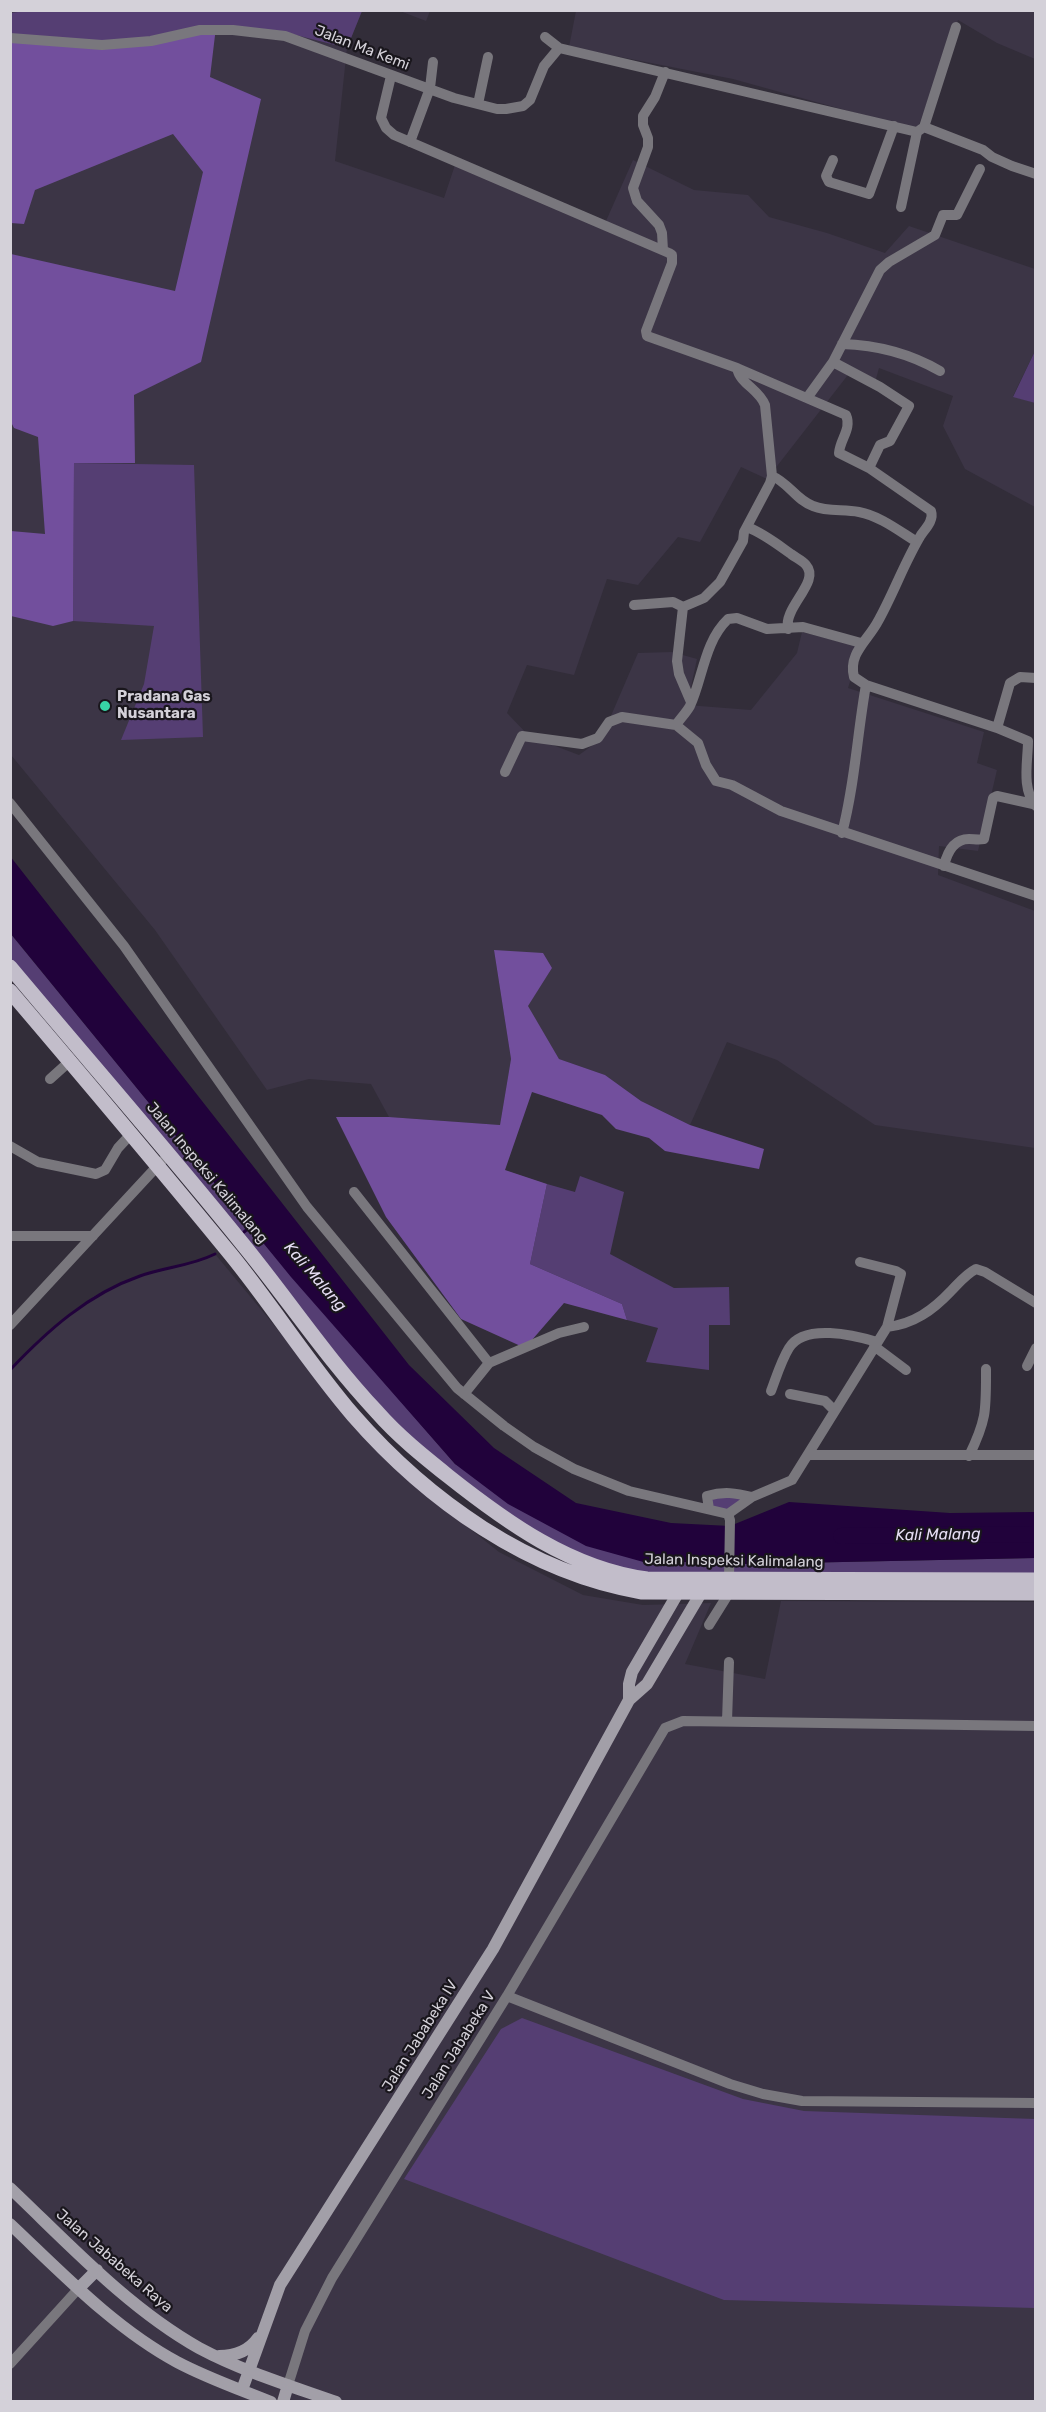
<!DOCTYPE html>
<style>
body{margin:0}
#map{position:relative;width:1046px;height:2412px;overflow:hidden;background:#322d39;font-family:Rubik,sans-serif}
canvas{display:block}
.frame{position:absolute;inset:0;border:12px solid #d4d1d9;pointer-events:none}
</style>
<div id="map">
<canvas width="1046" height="2412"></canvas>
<div class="frame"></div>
</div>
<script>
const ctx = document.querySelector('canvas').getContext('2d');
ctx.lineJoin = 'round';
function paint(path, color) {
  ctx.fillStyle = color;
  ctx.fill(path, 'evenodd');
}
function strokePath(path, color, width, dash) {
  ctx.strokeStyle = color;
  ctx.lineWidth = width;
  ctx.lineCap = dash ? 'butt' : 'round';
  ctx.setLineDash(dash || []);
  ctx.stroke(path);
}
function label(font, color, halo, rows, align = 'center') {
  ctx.font = font + ' Rubik,sans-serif';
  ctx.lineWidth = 4.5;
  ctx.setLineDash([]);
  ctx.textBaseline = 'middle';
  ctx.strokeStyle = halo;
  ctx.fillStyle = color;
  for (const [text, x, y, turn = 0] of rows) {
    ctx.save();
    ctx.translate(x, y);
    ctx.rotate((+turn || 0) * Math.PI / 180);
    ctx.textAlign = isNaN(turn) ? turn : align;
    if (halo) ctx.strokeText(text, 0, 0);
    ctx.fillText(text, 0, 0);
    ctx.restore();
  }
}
paint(new Path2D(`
 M 10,11 L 362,11 L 347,48 L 335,161 L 444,198 L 455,165 L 606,221 L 633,160 L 694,190 L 748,195 L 769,217 L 827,233 L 885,253 L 909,226 L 1035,269 L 1035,351 L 1013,396 L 1035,403 L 1035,507 L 965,469 L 943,426 L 953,396 L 879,368 L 874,386 L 851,371 L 767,479 L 741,467 L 700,542 L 678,537 L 638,585 L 607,579 L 574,675 L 527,665 L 507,713 L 529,736 L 579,755 L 601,739 L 638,653 L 672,652 L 697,659 L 687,705 L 751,710 L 797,653 L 802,632 L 861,647 L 848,688 L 984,732 L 977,763 L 997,770 L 978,851 L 939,846 L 938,875 L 1035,911 L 1035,1148 L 875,1125 L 777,1060 L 727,1042 L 690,1125 L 641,1101 L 605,1075 L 559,1059 L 527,1006 L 552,968 L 494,950 L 511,1059 L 500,1125 L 389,1117 L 371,1084 L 309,1079 L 267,1090 L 155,930 L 11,755 Z
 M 400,11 L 430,10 L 430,11 L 426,21 Z
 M 576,11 L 1035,11 L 1035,59 L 997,43 L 958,20 L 917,130 L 733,79 L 569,47 Z
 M 215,1254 L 391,1466 L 499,1552 L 583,1595 L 643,1605 L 711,1603 L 685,1664 L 765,1679 L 781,1601 L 1035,1602 L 1035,2401 L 11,2401 L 10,1370 L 38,1340 L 94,1296 L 140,1276 L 198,1262 Z`), '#3c3546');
paint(new Path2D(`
 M 25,11 L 362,11 L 347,48 L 284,32 L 216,27 L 148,43 L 11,37 L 11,13 Z
 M 1035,351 L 1036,403 L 1035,403 L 1013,397 Z
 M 74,463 L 194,465 L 203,737 L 121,740 L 144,684 L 154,626 L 73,621 Z
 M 10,933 L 267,1247 L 455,1464 L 647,1563 L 729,1561 L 746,1564 L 1035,1558 L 1035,1580 L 647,1579 L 544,1543 L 416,1450 L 11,967 Z
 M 580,1176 L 624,1192 L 610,1254 L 674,1288 L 729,1287 L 730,1325 L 709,1325 L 709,1370 L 646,1362 L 658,1328 L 627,1320 L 622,1304 L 530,1264 L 547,1184 L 575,1192 Z
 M 707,1496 L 752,1497 L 728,1514 L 709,1509 Z
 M 522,2018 L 743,2099 L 804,2111 L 1035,2119 L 1035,2308 L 724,2300 L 404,2179 L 501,2029 Z`), '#553e73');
paint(new Path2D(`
 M 216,27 L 210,77 L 261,99 L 201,362 L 134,395 L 135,463 L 74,463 L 73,621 L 53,626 L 11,616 L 11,531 L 45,534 L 38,437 L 14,428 L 11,422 L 11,254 L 175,291 L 203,172 L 173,134 L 35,190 L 24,224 L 11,223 L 11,37 L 102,47 Z
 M 494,950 L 543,953 L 552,968 L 528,1006 L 559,1059 L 605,1075 L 641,1101 L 690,1125 L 764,1149 L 759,1169 L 665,1151 L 649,1138 L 616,1129 L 602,1115 L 532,1092 L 505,1170 L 547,1184 L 530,1264 L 622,1304 L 627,1320 L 564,1303 L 525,1348 L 461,1319 L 386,1217 L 336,1117 L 389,1117 L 500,1125 L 511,1059 Z`), '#724f9d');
paint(new Path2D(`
 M 10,856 L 409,1365 L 494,1448 L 576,1503 L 671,1523 L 730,1526 L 789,1502 L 950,1513 L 1035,1512 L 1035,1558 L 746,1564 L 729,1561 L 647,1563 L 586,1546 L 508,1504 L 455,1464 L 291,1277 L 11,934 Z`), '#21023b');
strokePath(new Path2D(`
 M 244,1232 L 252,1225
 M 10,1370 C 47,1331 88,1294 140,1276 C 165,1267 191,1266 215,1254`), '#21023b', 3);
strokePath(new Path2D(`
 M 841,1536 L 1036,1534`), '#21023b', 16);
strokePath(new Path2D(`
 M 545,37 L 559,48 L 917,132 L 924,127 L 983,150 L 992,157 L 1012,166 L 1036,174
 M 10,38 L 102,45 L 151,41 L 200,30 L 233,30 L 285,36 L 454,98 L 497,109 L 506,109 L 523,106 L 530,100 L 544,66 L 559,48
 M 391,76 L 381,118 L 386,128 L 394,135 L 669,253 L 672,255 L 672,263 L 646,331 L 647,336 L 737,368 L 846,415 C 852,429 840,439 839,453 L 869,468 L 931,511 C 934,520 926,528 921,535 C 904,563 893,595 877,623 C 867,641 848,654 854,677 L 866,685 L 997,728 L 1028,741 C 1028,761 1021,789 1036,806
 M 478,104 L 488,57
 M 924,127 L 956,27
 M 410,142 L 430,88 L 433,62
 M 833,160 L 826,176 L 829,182 L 869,194 L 894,126
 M 901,207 L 917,132
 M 663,250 L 662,233 L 659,225 L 637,201 L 633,188 L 648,147 L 648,138 L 643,125 L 643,116 L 655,97 L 665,72
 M 842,344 C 878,345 909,353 940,371
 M 833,362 L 880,387 L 909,406 L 890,441 L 880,445 L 869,468
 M 807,398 L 833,362 L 880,270 L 889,262 L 935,235 L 943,215 L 957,215 L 980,169
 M 772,476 C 789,483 796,500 813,506 C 828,512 843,509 859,512 C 880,516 899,531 917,542
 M 747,527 C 763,533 777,544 791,554 C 796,558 802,560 806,565 C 821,582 783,607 788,629
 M 634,605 L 673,602 L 683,607 L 677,661 L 679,674 L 691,702
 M 683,607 L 704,598 L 720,582 L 743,541 L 744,532 L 770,483 L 772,476 L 765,405 C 759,389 740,384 737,368
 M 676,725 L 698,743 L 706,765 L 716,781 L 732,785 L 781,811 L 1036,896
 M 997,728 L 1010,683 L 1020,677 L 1036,678
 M 505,772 L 522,736 L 582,744 L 598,738 L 609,722 L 622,717 L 676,725 C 680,719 686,713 690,706 C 703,678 704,642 728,619 L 737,618 L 767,629 L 803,627 L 861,643
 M 10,803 L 124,946 L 307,1207 L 457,1388 L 504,1426 L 534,1447 L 574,1469 L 629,1491 L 728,1514 L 752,1497 L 792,1480 L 887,1327 L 901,1274 L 896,1271 L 860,1262
 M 842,833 C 855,784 857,735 866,685
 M 944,866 C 947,853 953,839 969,839 C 974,839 978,840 984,839 L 993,798 L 997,796 L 1033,804
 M 50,1079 L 70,1061
 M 10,1146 L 38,1162 L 96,1174 L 105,1170 L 118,1148 L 131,1134
 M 354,1192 L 489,1363 L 559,1333 L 584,1327
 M 10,1236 L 93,1236
 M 10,1325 L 162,1161
 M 887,1327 C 914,1324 933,1310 951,1291 C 959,1283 966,1274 976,1269 L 985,1272 L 1036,1303
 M 874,1346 L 906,1370
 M 1027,1366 L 1036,1348
 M 771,1391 C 776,1378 781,1361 789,1348 C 804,1323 854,1335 877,1342
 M 464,1394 L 489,1363
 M 790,1394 L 825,1401 L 834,1410
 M 808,1455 L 1036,1455
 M 969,1456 C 987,1419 986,1410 986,1369
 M 709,1509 L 707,1496 C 724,1491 736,1493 752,1497
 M 728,1514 L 730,1520 L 729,1580
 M 709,1625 L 729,1593
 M 727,1721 L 729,1662
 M 507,1996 L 730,2084 L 763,2094 L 802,2101 L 1036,2103
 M 10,2364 L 79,2288
 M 288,2385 L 305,2331 L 332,2278 L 507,1996 L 665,1728 L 683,1721 L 1036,1726`), '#79777d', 10);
strokePath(new Path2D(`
 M 629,1700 L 629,1684 L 632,1672 L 678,1593 L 678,1584
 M 10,2188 C 69,2244 128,2308 199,2348 C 242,2371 291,2386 336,2402
 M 10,2224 C 62,2273 114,2328 177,2362 C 207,2378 239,2389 271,2402
 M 79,2288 L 97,2270
 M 219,2356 C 235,2356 249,2351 258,2338
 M 242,2390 L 280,2285 L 493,1949 L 629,1700 L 647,1684 L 701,1593 L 701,1584
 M 283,2402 L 288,2385`), '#a29fa8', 12);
strokePath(new Path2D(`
 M 10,967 C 87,1059 166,1149 241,1242 C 287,1298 327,1359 377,1412 C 398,1436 423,1456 448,1476 C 506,1522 571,1569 647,1579 L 1036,1580
 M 10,991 C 85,1079 159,1167 232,1256 C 274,1308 310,1365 353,1415 C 427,1500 529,1573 642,1592 L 1036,1593`), '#c2bdca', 15);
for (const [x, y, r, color] of [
 [105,706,6,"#37d4a6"]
]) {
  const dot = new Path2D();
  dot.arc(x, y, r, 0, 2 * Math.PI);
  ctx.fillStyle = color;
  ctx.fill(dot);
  strokePath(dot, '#19161c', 2);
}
label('15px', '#d4d1d9', '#19161c', [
 ["Jalan Ma Kemi",362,48,21],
 ["Jalan Inspeksi Kalimalang",207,1173,50],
 ["Jalan Inspeksi Kalimalang",734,1561,1],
 ["Jalan Jababeka IV",420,2036,-58],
 ["Jalan Jababeka V",459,2045,-58],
 ["Jalan Jababeka Raya",114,2261,41]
]);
label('bold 15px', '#d4d1d9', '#19161c', [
 ["Pradana Gas",117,697],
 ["Nusantara",117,714]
], 'left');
label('italic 16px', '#e6def4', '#19161c', [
 ["Kali Malang",315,1277,49],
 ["Kali Malang",938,1535,-1]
]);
</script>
